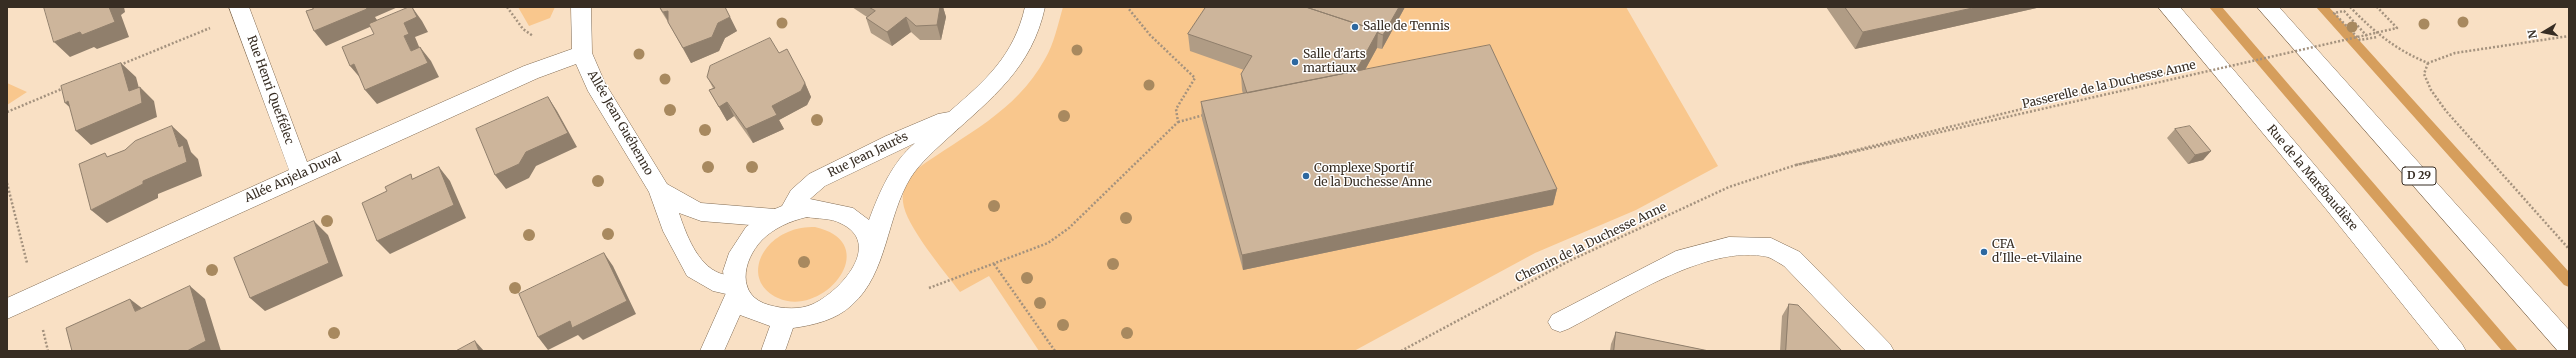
<!DOCTYPE html>
<meta charset="utf-8">
<style>
body{margin:0}
#map{position:relative;width:2576px;height:358px;overflow:hidden;background:#f9e0c4;font-family:Merriweather,serif}
canvas{display:block}
.frame{position:absolute;inset:0;border:8px solid #372d23;pointer-events:none}
.north{position:absolute;left:2524px;top:12px;width:40px;height:40px;-webkit-text-stroke:3px #fff;paint-order:stroke;rotate:260deg;font-size:11px;font-weight:700;line-height:16px;text-align:center;color:#372d23}
.north::after{content:'';display:block;margin:auto;width:14px;height:18px;background:#372d23;clip-path:polygon(50% 0,100% 100%,50% 72%,0 100%)}
</style>
<div id="map">
<canvas width="2576" height="358"></canvas>
<div class="frame"></div>
<div class="north">N</div>
</div>
<script>
const ctx = document.querySelector('canvas').getContext('2d');
ctx.lineJoin = 'round';
function paint(path, color) {
  ctx.fillStyle = color;
  ctx.fill(path, 'evenodd');
}
function strokePath(path, color, width, dash) {
  ctx.strokeStyle = color;
  ctx.lineWidth = width;
  ctx.lineCap = dash ? 'butt' : 'round';
  ctx.setLineDash(dash || []);
  ctx.stroke(path);
}
function label(font, color, halo, rows, align = 'center') {
  ctx.font = font + ' Merriweather,serif';
  ctx.lineWidth = 3;
  ctx.setLineDash([]);
  ctx.textBaseline = 'middle';
  ctx.strokeStyle = halo;
  ctx.fillStyle = color;
  for (const [text, x, y, turn = 0] of rows) {
    ctx.save();
    ctx.translate(x, y);
    ctx.rotate((+turn || 0) * Math.PI / 180);
    ctx.textAlign = isNaN(turn) ? turn : align;
    if (halo) ctx.strokeText(text, 0, 0);
    ctx.fillText(text, 0, 0);
    ctx.restore();
  }
}
paint(new Path2D(`
 M 518,7 L 555,7 L 550,18 L 529,26 Z
 M 1063,7 L 1626,7 L 1718,166 L 1636,210 L 1535,253 L 1354,351 L 1039,351 L 989,276 L 960,292 C 945,272 905,225 903,202 C 901,189 910,178 917,169 C 965,134 1015,113 1045,59 C 1054,44 1058,24 1063,7 Z
 M 7,83 L 27,92 L 7,105 Z
 M 815,227 C 885,243 824,319 778,298 C 744,282 758,244 788,232 C 796,228 806,227 815,227 Z`), '#f9c78d');
paint(new Path2D(`
 M 2209,7 L 2222,7 L 2518,351 L 2502,351 Z
 M 2316,7 L 2329,7 L 2569,272 L 2569,287 L 2564,285 Z`), '#d69e5c');
const lane = new Path2D(`
 M 1729,237 L 1771,238 L 1800,252 L 1890,344 L 1894,351 L 1866,351 L 1784,266 C 1779,263 1773,259 1768,257 C 1707,243 1621,302 1568,329 L 1560,332 L 1552,329 L 1548,322 L 1552,315 L 1676,251 Z`);
const street = new Path2D(`
 M 229,7 L 249,7 L 307,162 L 524,66 L 572,49 L 571,7 L 591,7 L 592,53 L 605,83 L 667,184 L 701,203 L 775,209 L 783,211 L 786,218 L 783,225 L 775,227 L 701,221 L 679,213 C 686,234 697,264 719,273 C 727,276 735,276 743,279 L 747,286 L 743,293 L 735,296 L 713,291 L 687,276 L 663,231 L 649,192 L 588,91 L 576,64 L 538,78 L 7,319 L 7,298 L 289,170 Z`);
const secondary = new Path2D(`
 M 1025,7 L 1045,7 C 1032,68 992,98 948,138 C 935,150 921,162 911,177 C 886,217 888,273 852,305 C 836,320 814,325 793,328 L 785,351 L 761,351 L 770,326 L 740,315 L 724,351 L 700,351 L 726,293 L 723,271 L 729,253 L 746,227 L 765,213 L 782,206 L 791,190 L 809,174 L 886,136 L 938,114 L 949,112 C 985,81 1014,56 1025,7 ZM 915,143 C 892,162 879,193 869,220 L 853,208 L 810,199 L 825,186 ZM 807,217 C 817,219 831,218 840,223 C 884,243 841,291 813,304 C 800,310 783,309 769,305 C 736,296 742,261 762,240 C 774,228 790,221 807,217 Z
 M 2158,7 L 2180,7 L 2342,197 L 2462,344 L 2466,351 L 2440,351 L 2326,209 Z`);
const primary = new Path2D(`
 M 2257,7 L 2279,7 L 2569,330 L 2569,351 L 2558,351 Z`);
strokePath(lane, '#816b53', 1);
strokePath(street, '#816b53', 1);
strokePath(secondary, '#816b53', 1);
strokePath(primary, '#816b53', 1);
strokePath(new Path2D(`
 M 507,7 L 523,29 L 533,36
 M 2350,7 C 2374,32 2396,50 2428,63 L 2455,53 L 2569,36
 M 2367,36 L 2344,11 L 2334,13 L 2360,40 L 2377,37
 M 2428,63 L 2424,74 L 2431,90 L 2446,111 L 2569,249
 M 120,65 L 210,28
 M 7,112 L 64,88
 M 1178,122 L 1204,115
 M 7,183 L 27,263
 M 994,264 L 1055,351
 M 929,288 L 1048,243 L 1069,228 L 1178,122 L 1176,109 L 1195,78 L 1150,35 L 1128,8
 M 43,330 L 48,351
 M 1401,351 L 1569,261 L 1729,187 L 1796,165 L 2179,70`), '#a4927e', 2.5, [2, 2]);
paint(lane, '#fff');
paint(street, '#fff');
paint(secondary, '#fff');
paint(primary, '#fff');
strokePath(new Path2D(`
 M 1796,165 L 2397,28 L 2377,7`), '#a4927e', 2.5, [2, 2]);
ctx.fillStyle = '#a8895f';
for (const [x, y, r] of [
 [2463,22,5.5],
 [782,23,5.5],
 [2424,24,5.5],
 [2352,27,5.5],
 [1077,50,5.5],
 [639,54,5.5],
 [665,79,5.5],
 [1149,85,5.5],
 [670,110,6],
 [1064,116,6],
 [817,120,6],
 [705,130,6],
 [708,167,6],
 [752,167,6],
 [598,181,6],
 [994,206,6],
 [1126,218,6],
 [327,221,6],
 [608,234,6],
 [529,235,6],
 [804,262,6],
 [1113,264,6],
 [212,270,6],
 [1027,278,6],
 [515,288,6],
 [1040,303,6],
 [1063,325,6],
 [334,333,6],
 [1127,333,6]
]) {
  ctx.beginPath();
  ctx.arc(x, y, r, 0, 2 * Math.PI);
  ctx.fill();
}
paint(new Path2D(`
 M 659,7 L 725,7 L 737,31 L 725,38 L 719,51 L 691,63 L 668,22 L 663,14 Z
 M 852,7 L 943,7 L 946,17 L 941,40 L 920,40 L 911,32 L 892,46 L 871,33 L 866,18 L 867,17 Z
 M 1206,7 L 1405,7 L 1382,49 L 1377,48 L 1365,70 L 1557,189 L 1553,205 L 1243,270 L 1202,119 L 1201,102 L 1243,94 L 1242,90 L 1241,74 L 1244,70 L 1190,51 L 1188,34 Z
 M 1826,7 L 2041,7 L 1855,49 Z
 M 779,53 L 805,83 L 811,97 L 807,105 L 779,120 L 784,129 L 753,143 L 734,116 L 727,121 L 709,90 L 713,88 L 707,77 Z
 M 2175,129 L 2211,151 L 2203,160 L 2188,164 L 2167,138 Z
 M 1789,304 L 1842,351 L 1780,351 L 1782,316 Z
 M 1616,332 L 1709,351 L 1610,351 L 1611,344 Z`), '#b09c85');
paint(new Path2D(`
 M 109,7 L 124,7 L 125,12 L 121,15 L 129,37 L 97,49 L 94,47 L 70,57 L 54,42 Z
 M 366,7 L 398,7 L 375,17 L 379,23 L 326,46 L 314,31 Z
 M 412,7 L 422,21 L 428,32 L 415,37 L 420,49 L 411,51 L 404,36 L 404,23 Z
 M 940,7 L 943,7 L 946,17 L 941,40 L 937,25 Z
 M 1399,7 L 1405,7 L 1382,49 L 1383,35 Z
 M 1977,7 L 2041,7 L 1855,49 L 1863,32 Z
 M 668,11 L 671,26 L 663,12 Z
 M 730,17 L 737,31 L 725,38 L 719,51 L 691,63 L 683,48 L 718,23 Z
 M 906,17 L 911,32 L 892,46 L 887,32 Z
 M 1378,31 L 1377,48 L 1355,88 L 1248,109 Z
 M 420,47 L 431,61 L 439,77 L 377,104 L 365,90 Z
 M 121,63 L 136,77 L 140,92 L 140,87 L 154,101 L 157,117 L 91,145 L 76,131 Z
 M 354,64 L 362,80 L 350,66 Z
 M 805,83 L 811,97 L 807,105 L 779,120 L 784,129 L 753,143 L 746,129 L 772,106 Z
 M 548,97 L 557,111 L 577,147 L 536,166 L 529,178 L 506,189 L 495,175 Z
 M 68,101 L 80,117 L 65,103 Z
 M 727,102 L 734,116 L 727,121 L 719,107 Z
 M 172,126 L 187,140 L 191,152 L 198,159 L 202,176 L 158,194 L 158,198 L 107,223 L 91,210 L 143,181 L 179,147 Z
 M 2211,151 L 2203,160 L 2188,164 L 2195,155 Z
 M 439,167 L 450,181 L 466,218 L 390,254 L 377,241 Z
 M 1557,189 L 1553,205 L 1243,270 L 1242,255 Z
 M 314,221 L 328,235 L 343,276 L 265,311 L 250,298 Z
 M 604,253 L 613,266 L 636,314 L 583,340 L 578,335 L 548,350 L 538,337 Z
 M 190,286 L 205,299 L 221,351 L 187,351 Z
 M 130,299 L 147,312 L 135,311 Z
 M 475,341 L 484,351 L 479,351 Z`), '#907f6c');
const building = new Path2D(`
 M 44,7 L 109,7 L 115,22 L 82,35 L 80,32 L 54,42 Z
 M 312,7 L 366,7 L 367,9 L 314,31 L 306,11 L 313,9 Z
 M 409,7 L 412,7 L 417,17 L 404,23 L 409,34 L 404,36 L 411,51 L 420,47 L 428,63 L 365,90 L 354,64 L 350,66 L 342,47 L 374,34 L 369,24 Z
 M 660,7 L 725,7 L 730,17 L 718,23 L 712,37 L 683,48 L 668,22 L 668,11 L 663,12 Z
 M 869,7 L 940,7 L 937,25 L 916,26 L 906,17 L 887,32 L 866,18 L 875,11 Z
 M 1206,7 L 1306,7 L 1378,31 L 1356,71 L 1247,93 L 1241,74 L 1252,56 L 1188,34 Z
 M 1306,7 L 1399,7 L 1383,35 L 1378,33 L 1378,31 Z
 M 1845,7 L 1977,7 L 1863,32 Z
 M 770,38 L 779,53 L 787,49 L 805,83 L 801,91 L 772,106 L 777,115 L 746,129 L 727,102 L 719,107 L 709,90 L 715,88 L 707,77 L 710,66 Z
 M 1490,45 L 1557,189 L 1242,255 L 1201,102 Z
 M 121,63 L 129,91 L 140,87 L 142,103 L 76,131 L 68,101 L 65,103 L 61,86 Z
 M 548,97 L 568,133 L 526,152 L 519,164 L 495,175 L 476,129 Z
 M 172,126 L 179,147 L 183,145 L 187,162 L 143,181 L 143,184 L 91,210 L 79,164 L 105,153 L 107,157 L 125,150 L 135,141 Z
 M 2190,126 L 2211,151 L 2195,155 L 2175,129 Z
 M 439,167 L 454,205 L 377,241 L 362,203 L 387,191 L 385,187 L 411,174 L 412,179 Z
 M 314,221 L 329,263 L 250,298 L 234,258 Z
 M 604,253 L 627,301 L 572,328 L 570,321 L 538,337 L 519,294 Z
 M 190,286 L 206,341 L 187,351 L 72,351 L 66,328 L 130,299 L 135,311 Z
 M 1789,304 L 1798,305 L 1842,351 L 1786,351 Z
 M 1616,332 L 1709,351 L 1614,351 Z
 M 475,341 L 479,351 L 456,351 Z`);
paint(building, '#cdb59b');
strokePath(building, '#907f6c', 1);
for (const [x, y, r, color] of [
 [1355,27,4,"#2d68a0"],
 [1295,62,4,"#2d68a0"],
 [1306,176,4,"#2d68a0"],
 [1984,252,4,"#2d68a0"]
]) {
  const dot = new Path2D();
  dot.arc(x, y, r, 0, 2 * Math.PI);
  ctx.fillStyle = color;
  ctx.fill(dot);
  strokePath(dot, '#fff', 1.5);
}
for (const [x, y, w] of [
 [2419,176,34]
]) {
  const box = new Path2D();
  box.roundRect(x - w / 2, y - 9, w, 18, 3);
  ctx.fillStyle = '#fff';
  ctx.fill(box);
  strokePath(box, '#372d23', 1);
}
label('bold 11px', '#372d23', null, [
 ["D 29",2419,176]
]);
label('12px', '#372d23', '#fff', [
 ["Salle de Tennis",1363,27],
 ["Salle d'arts",1303,55],
 ["martiaux",1303,69],
 ["Complexe Sportif",1314,169],
 ["de la Duchesse Anne",1314,183],
 ["CFA",1992,245],
 ["d'Ille-et-Vilaine",1992,259]
], 'left');
label('12px', '#372d23', '#fff', [
 ["Passerelle de la Duchesse Anne",2109,85,-13],
 ["Rue Henri Queffélec",270,90,70],
 ["Allée Jean Guéhenno",620,123,60],
 ["Rue Jean Jaurès",868,155,-26],
 ["Allée Anjela Duval",293,178,-24],
 ["Rue de la Marébaudière",2312,178,50],
 ["Chemin de la Duchesse Anne",1591,243,-26]
]);
</script>
